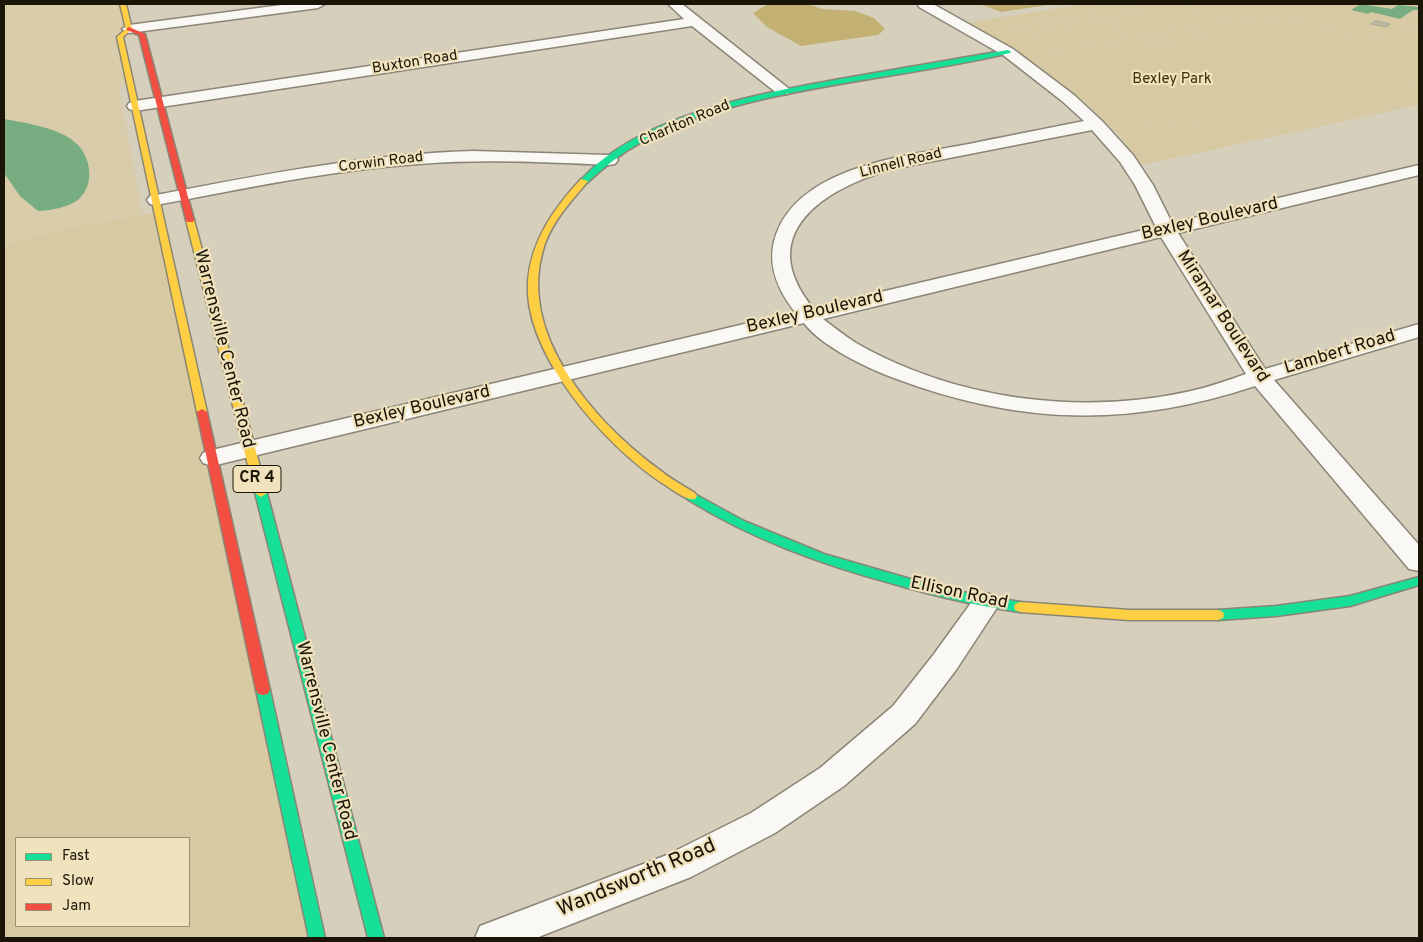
<!DOCTYPE html>
<style>
body{margin:0}
#map{position:relative;width:1423px;height:942px;overflow:hidden;background:#d6cfbb;font-family:Overpass,sans-serif}
canvas{display:block}
.frame{position:absolute;inset:0;border:5px solid #1a1507;pointer-events:none}
.legend{position:absolute;left:15px;top:837px;width:175px;height:90px;box-sizing:border-box;background:#efe2bc;border:1px solid #9a9074;margin:0;padding:6px 9px;list-style:none;font-size:15px;color:#1a1507}
.legend li{display:flex;align-items:center;gap:10px;height:25px}
.legend b{width:25px;border:1px solid #9a9074}
</style>
<div id="map">
<canvas width="1423" height="942"></canvas>
<div class="frame"></div>
<ul class="legend">
<li><b style="height:6px;background:#16e098"></b>Fast</li>
<li><b style="height:6px;background:#ffcf43"></b>Slow</li>
<li><b style="height:6px;background:#f24e42"></b>Jam</li>
</ul>
</div>
<script>
const ctx = document.querySelector('canvas').getContext('2d');
ctx.lineJoin = 'round';
function paint(path, color) {
  ctx.fillStyle = color;
  ctx.fill(path, 'evenodd');
}
function strokePath(path, color, width, dash) {
  ctx.strokeStyle = color;
  ctx.lineWidth = width;
  ctx.lineCap = dash ? 'butt' : 'round';
  ctx.setLineDash(dash || []);
  ctx.stroke(path);
}
function label(font, color, halo, rows, align = 'center') {
  ctx.font = font + ' Overpass,sans-serif';
  ctx.lineWidth = 4.5;
  ctx.setLineDash([]);
  ctx.textBaseline = 'middle';
  ctx.strokeStyle = halo;
  ctx.fillStyle = color;
  for (const [text, x, y, turn = 0] of rows) {
    ctx.save();
    ctx.translate(x, y);
    ctx.rotate((+turn || 0) * Math.PI / 180);
    ctx.textAlign = isNaN(turn) ? turn : align;
    if (halo) ctx.strokeText(text, 0, 0);
    ctx.fillText(text, 0, 0);
    ctx.restore();
  }
}
paint(new Path2D(`
 M 4,4 L 123,4 L 129,29 L 120,38 L 130,86 L 119,87 L 143,215 L 78,226 L 4,244 Z`), '#d8ccaa');
paint(new Path2D(`
 M 1084,4 L 1419,4 L 1419,105 L 1142,165 C 1099,102 1031,60 966,23 Z
 M 158,212 L 317,938 L 4,938 L 4,244 L 78,226 ZM 16,838 L 189,838 L 189,926 L 16,926 Z`), '#d7c9a2');
paint(new Path2D(`
 M 768,4 L 808,4 L 822,9 L 855,11 L 874,18 L 885,29 L 878,35 L 801,46 L 767,27 L 753,13 Z
 M 980,4 L 1054,4 L 1001,12 Z`), '#c3b073');
paint(new Path2D(`
 M 1361,4 L 1392,9 L 1398,5 L 1419,7 L 1419,10 L 1413,10 L 1400,19 L 1371,12 L 1368,14 L 1351,10 Z
 M 4,119 C 26,123 61,128 77,144 C 91,158 95,184 79,199 C 70,207 49,211 38,211 L 20,196 L 4,173 Z`), '#77ad80');
const building = new Path2D(`
 M 1376,21 L 1390,24 L 1386,27 L 1371,24 Z`);
paint(building, '#bab89e');
strokePath(building, '#aaa797', 1);
const street = new Path2D(`
 M 289,4 L 325,4 L 318,8 L 129,33 L 122,29 L 129,25 Z
 M 668,4 L 682,4 L 788,88 L 791,91 L 788,94 L 778,94 L 692,26 L 135,111 L 129,109 L 127,106 L 129,103 L 135,101 L 684,19 Z
 M 918,4 L 933,4 L 1013,49 L 1074,95 L 1102,121 L 1133,155 L 1153,185 L 1172,223 L 1419,165 L 1419,175 L 1178,233 L 1265,369 L 1419,324 L 1419,337 L 1274,380 L 1419,545 L 1419,571 L 1409,569 L 1255,386 C 1128,428 1019,425 894,378 C 867,368 821,346 804,323 L 212,466 L 203,463 L 200,458 L 203,453 L 212,450 L 795,312 C 777,289 765,262 777,232 C 804,165 907,156 969,144 C 1007,136 1045,129 1084,121 L 1062,101 L 1003,55 L 919,7 ZM 1092,130 L 1120,162 L 1135,185 L 1156,227 L 813,308 C 752,233 825,188 893,169 ZM 1161,237 L 1246,374 C 1228,380 1210,387 1191,391 C 1080,416 956,400 856,343 C 845,336 834,327 823,319 Z
 M 473,151 L 609,155 L 615,156 L 618,160 L 615,164 L 609,165 C 546,162 482,159 419,164 C 330,170 243,189 156,205 L 150,204 L 147,200 L 150,196 L 156,195 C 261,175 366,154 473,151 Z
 M 986,593 L 996,596 L 1000,603 L 956,670 L 915,724 L 844,786 L 775,833 L 691,877 L 536,938 L 475,938 L 480,926 L 667,855 L 751,813 L 820,768 L 893,706 L 934,654 L 976,596 Z`);
const fast = new Path2D(`
 M 1008,50 L 1011,52 L 1010,53 C 929,72 845,80 763,99 C 722,109 679,120 642,142 C 621,153 604,167 587,183 L 580,181 C 638,115 758,94 840,79 C 896,69 952,60 1008,50 Z
 M 261,489 L 267,493 L 384,938 L 368,938 L 255,493 Z
 M 691,492 L 744,521 L 824,554 L 945,589 L 1020,602 L 1025,604 L 1026,607 L 1025,610 L 1020,612 C 977,606 935,596 894,584 C 821,564 751,539 687,499 L 685,496 Z
 M 1419,577 L 1419,585 L 1350,606 L 1276,616 L 1218,620 L 1213,618 L 1212,615 L 1213,612 L 1218,610 L 1276,606 L 1350,596 Z
 M 263,685 L 268,686 L 270,690 L 325,938 L 309,938 L 256,690 L 258,686 Z`);
const slow = new Path2D(`
 M 120,4 L 126,4 L 132,29 L 123,37 L 207,412 L 202,415 L 197,412 L 117,37 L 126,29 Z
 M 581,179 L 588,181 C 570,203 551,222 543,250 C 518,335 594,421 657,468 C 669,478 682,485 695,493 L 697,496 L 695,499 C 685,501 671,488 662,483 C 605,445 523,354 528,281 C 531,241 554,208 581,179 Z
 M 190,217 L 194,220 L 267,493 L 261,497 L 255,493 L 186,220 Z
 M 1020,602 L 1129,610 L 1218,610 L 1223,612 L 1224,615 L 1223,618 L 1218,620 L 1129,620 L 1020,612 L 1015,610 L 1014,607 L 1015,604 Z`);
const jam = new Path2D(`
 M 129,27 L 145,34 L 194,220 L 193,222 L 187,222 L 186,220 L 139,35 L 127,30 L 126,29 Z
 M 202,409 L 207,412 L 270,690 L 268,694 L 263,695 L 258,694 L 256,690 L 197,412 Z`);
strokePath(street, '#8b8576', 3);
strokePath(fast, '#8b8576', 3);
strokePath(slow, '#8b8576', 3);
strokePath(jam, '#8b8576', 3);
strokePath(new Path2D(`
 M 1108,4 L 1141,11 L 1144,13 L 1124,14 L 1112,20 L 1088,11 Z
 M 1189,4 L 1193,8 L 1195,15
 M 1079,21 L 1111,24 L 1128,33
 M 1408,29 L 1419,34
 M 1022,31 L 1010,25 L 1066,15 L 1073,17 L 1044,21 L 1021,28 C 1042,33 1059,16 1080,22 L 1031,36 L 1020,33 L 1027,30
 M 1152,35 L 1169,43
 M 1111,42 L 1127,50 L 1209,36 L 1191,28
 M 1039,54 L 1215,23 L 1311,23 L 1331,27 L 1346,37 L 1363,37 L 1419,27
 M 1389,71 L 1395,70
 M 1395,76 L 1419,84
 M 1124,129 L 1150,125 L 1285,130 L 1419,103`), '#ceccc5', 2, [0.5, 2.5]);
paint(street, '#f9f8f5');
paint(fast, '#16e098');
paint(slow, '#ffcf43');
paint(jam, '#f24e42');
label('15px', '#1a1507', '#efe2bc', [
 ["Buxton Road",415,63,-9],
 ["Charlton Road",685,124,-23],
 ["Corwin Road",381,163,-7],
 ["Linnell Road",901,164,-14]
]);
label('15px', '#3b2f06', '#efe2bc', [
 ["Bexley Park",1172,80]
]);
for (const [x, y, w] of [
 [257,479,48]
]) {
  const box = new Path2D();
  box.roundRect(x - w / 2, y - 13.5, w, 27, 4);
  ctx.fillStyle = '#efe2bc';
  ctx.fill(box);
  strokePath(box, '#1a1507', 1);
}
label('bold 16px', '#1a1507', null, [
 ["CR 4",257,479]
]);
label('18px', '#1a1507', '#efe2bc', [
 ["Bexley Boulevard",1210,220,-13],
 ["Bexley Boulevard",815,313,-13],
 ["Miramar Boulevard",1222,317,57],
 ["Warrensville Center Road",223,349,76],
 ["Lambert Road",1340,353,-17],
 ["Bexley Boulevard",422,408,-13],
 ["Ellison Road",959,594,12],
 ["Warrensville Center Road",325,741,76]
]);
label('21px', '#1a1507', '#efe2bc', [
 ["Wandsworth Road",637,879,-23]
]);
</script>
